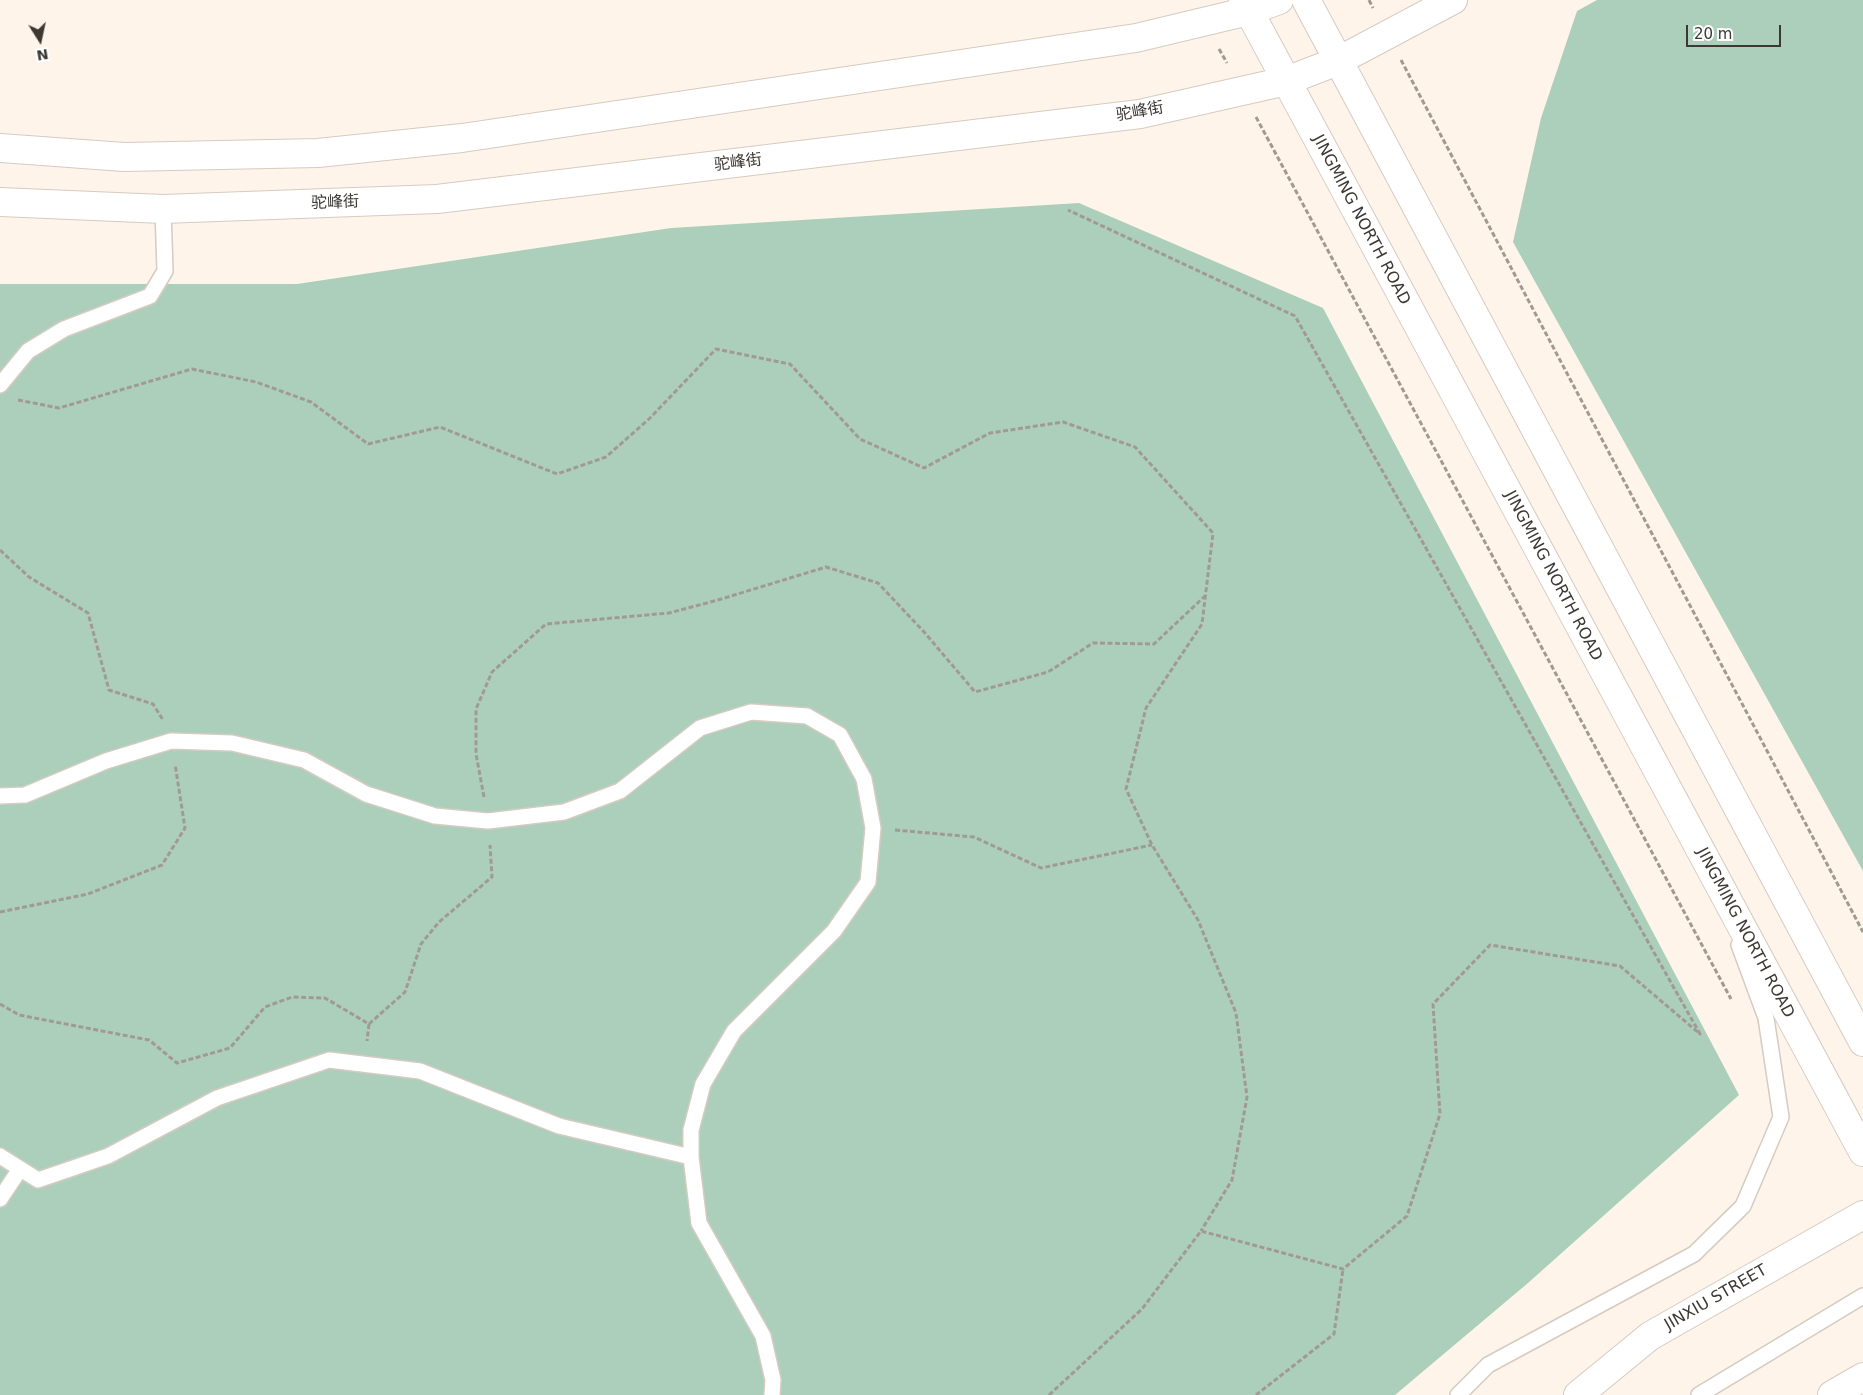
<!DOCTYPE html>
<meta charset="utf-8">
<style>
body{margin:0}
#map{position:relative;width:1863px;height:1395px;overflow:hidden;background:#fff4e9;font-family:"DejaVu Sans",sans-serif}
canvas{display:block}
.north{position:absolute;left:15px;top:15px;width:50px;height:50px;-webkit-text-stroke:4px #fff;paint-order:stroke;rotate:170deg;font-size:14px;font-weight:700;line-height:20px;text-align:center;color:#3c3834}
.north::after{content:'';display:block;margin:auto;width:18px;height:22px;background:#3c3834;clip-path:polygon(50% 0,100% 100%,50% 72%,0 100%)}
.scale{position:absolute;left:1686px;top:25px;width:95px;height:22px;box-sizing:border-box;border:2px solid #3c3834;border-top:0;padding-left:6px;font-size:15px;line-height:18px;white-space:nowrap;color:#3c3834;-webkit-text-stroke:4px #fff;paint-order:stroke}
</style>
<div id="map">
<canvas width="1863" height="1395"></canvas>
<div class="north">N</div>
<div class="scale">20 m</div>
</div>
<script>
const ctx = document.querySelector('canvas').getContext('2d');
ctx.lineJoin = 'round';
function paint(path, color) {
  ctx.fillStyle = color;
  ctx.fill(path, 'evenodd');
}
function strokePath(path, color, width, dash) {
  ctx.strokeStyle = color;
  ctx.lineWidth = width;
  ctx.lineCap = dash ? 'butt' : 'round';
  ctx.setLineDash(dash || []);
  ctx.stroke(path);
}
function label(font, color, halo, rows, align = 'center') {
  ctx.font = font + ' "DejaVu Sans","Noto Sans SC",sans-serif';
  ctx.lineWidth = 5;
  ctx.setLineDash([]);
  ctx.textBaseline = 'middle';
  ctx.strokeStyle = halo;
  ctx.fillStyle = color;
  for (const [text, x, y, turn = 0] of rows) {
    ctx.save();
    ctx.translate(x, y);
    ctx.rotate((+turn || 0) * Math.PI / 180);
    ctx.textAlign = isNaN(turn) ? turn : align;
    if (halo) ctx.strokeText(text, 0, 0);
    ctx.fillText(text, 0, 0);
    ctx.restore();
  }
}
paint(new Path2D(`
 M 1597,0 L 1863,0 L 1863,871 L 1513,242 L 1541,118 L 1577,11 Z
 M 1079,203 L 1323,308 L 1739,1095 L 1528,1283 L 1395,1395 L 0,1395 L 0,284 L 297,284 L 671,228 Z`), '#accfbc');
const service = new Path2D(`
 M 0,385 L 28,351 L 64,329 L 150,296 L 165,271 L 163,209
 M 0,796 L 25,795 L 106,761 L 171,741 L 232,743 L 304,760 L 366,794 L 435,816 L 488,821 L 564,812 L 620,791 L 700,728 L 751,712 L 807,716 L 840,735 L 864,779 L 873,828 L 868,882 L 834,931 L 734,1031 L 703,1084 L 691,1130 L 691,1157 L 699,1223 L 763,1336 L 773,1380 L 772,1395
 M 0,1156 L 38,1180 L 108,1156 L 217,1098 L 329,1060 L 420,1071 L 559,1126 L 691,1157
 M 0,1199 L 20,1169
 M 1458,1395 L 1488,1365 L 1694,1254 L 1743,1206 L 1781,1117 L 1766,1018 L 1739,945
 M 1699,1395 L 1863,1296`);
const tertiary = new Path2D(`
 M 0,148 L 124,157 L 318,153 L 462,138 L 1136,38 L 1249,11 L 1279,0
 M 0,202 L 163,209 L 437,199 L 1140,114 L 1286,81 L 1338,61 L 1453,0`);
const secondary = new Path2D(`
 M 1243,0 L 1863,1152
 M 1306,0 L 1863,1042
 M 1578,1395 L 1650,1336 L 1863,1215
 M 1832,1395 L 1863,1377`);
strokePath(service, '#d5cbc1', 18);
strokePath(tertiary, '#d5cbc1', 30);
strokePath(secondary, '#d5cbc1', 30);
strokePath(new Path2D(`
 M 1369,0 L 1373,8
 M 1219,49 L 1227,63
 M 1401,60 L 1863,932
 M 1256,117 L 1731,999
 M 18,400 L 59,408 L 192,369 L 256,382 L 311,402 L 368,444 L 440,427 L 557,474 L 606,457 L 650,418 L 716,349 L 790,364 L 860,439 L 924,468 L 990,433 L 1063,422 L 1135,447 L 1213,533 L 1202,624 L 1146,708 L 1126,789 L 1152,845 L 1198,920 L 1236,1013 L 1247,1097 L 1232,1180 L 1201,1231
 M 0,550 L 29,577 L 88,613 L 109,690 L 153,704 L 163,720
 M 484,797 L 476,754 L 476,709 L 492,672 L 546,624 L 669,613 L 718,600 L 826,567 L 878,583 L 925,633 L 975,692 L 1048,672 L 1093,643 L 1154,644 L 1205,596
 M 895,830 L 974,837 L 1041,868 L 1152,845
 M 0,912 L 88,894 L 162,865 L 185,828 L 175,764
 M 0,1004 L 19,1015 L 149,1040 L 177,1063 L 230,1048 L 265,1007 L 292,997 L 325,998 L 369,1024 L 367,1041
 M 369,1024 L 405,992 L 421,944 L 439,922 L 492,877 L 490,845
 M 1049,1395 L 1142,1309 L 1201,1231 L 1343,1269 L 1407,1216 L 1440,1114 L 1433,1004 L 1490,945 L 1620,966 L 1700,1034 L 1295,316 L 1068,210
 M 1256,1395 L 1334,1334 L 1343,1269`), '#a19a92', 3, [5, 2.5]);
strokePath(service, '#fff', 15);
strokePath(tertiary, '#fff', 28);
strokePath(secondary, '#fff', 28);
label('16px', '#3c3834', '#fff', [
 ["驼峰街",1140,112,-10],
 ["驼峰街",738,163,-7],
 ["驼峰街",335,203,-2],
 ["JINGMING NORTH ROAD",1361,220,62],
 ["JINGMING NORTH ROAD",1553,576,62],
 ["JINGMING NORTH ROAD",1745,933,62],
 ["JINXIU STREET",1716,1298,-30]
]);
</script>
